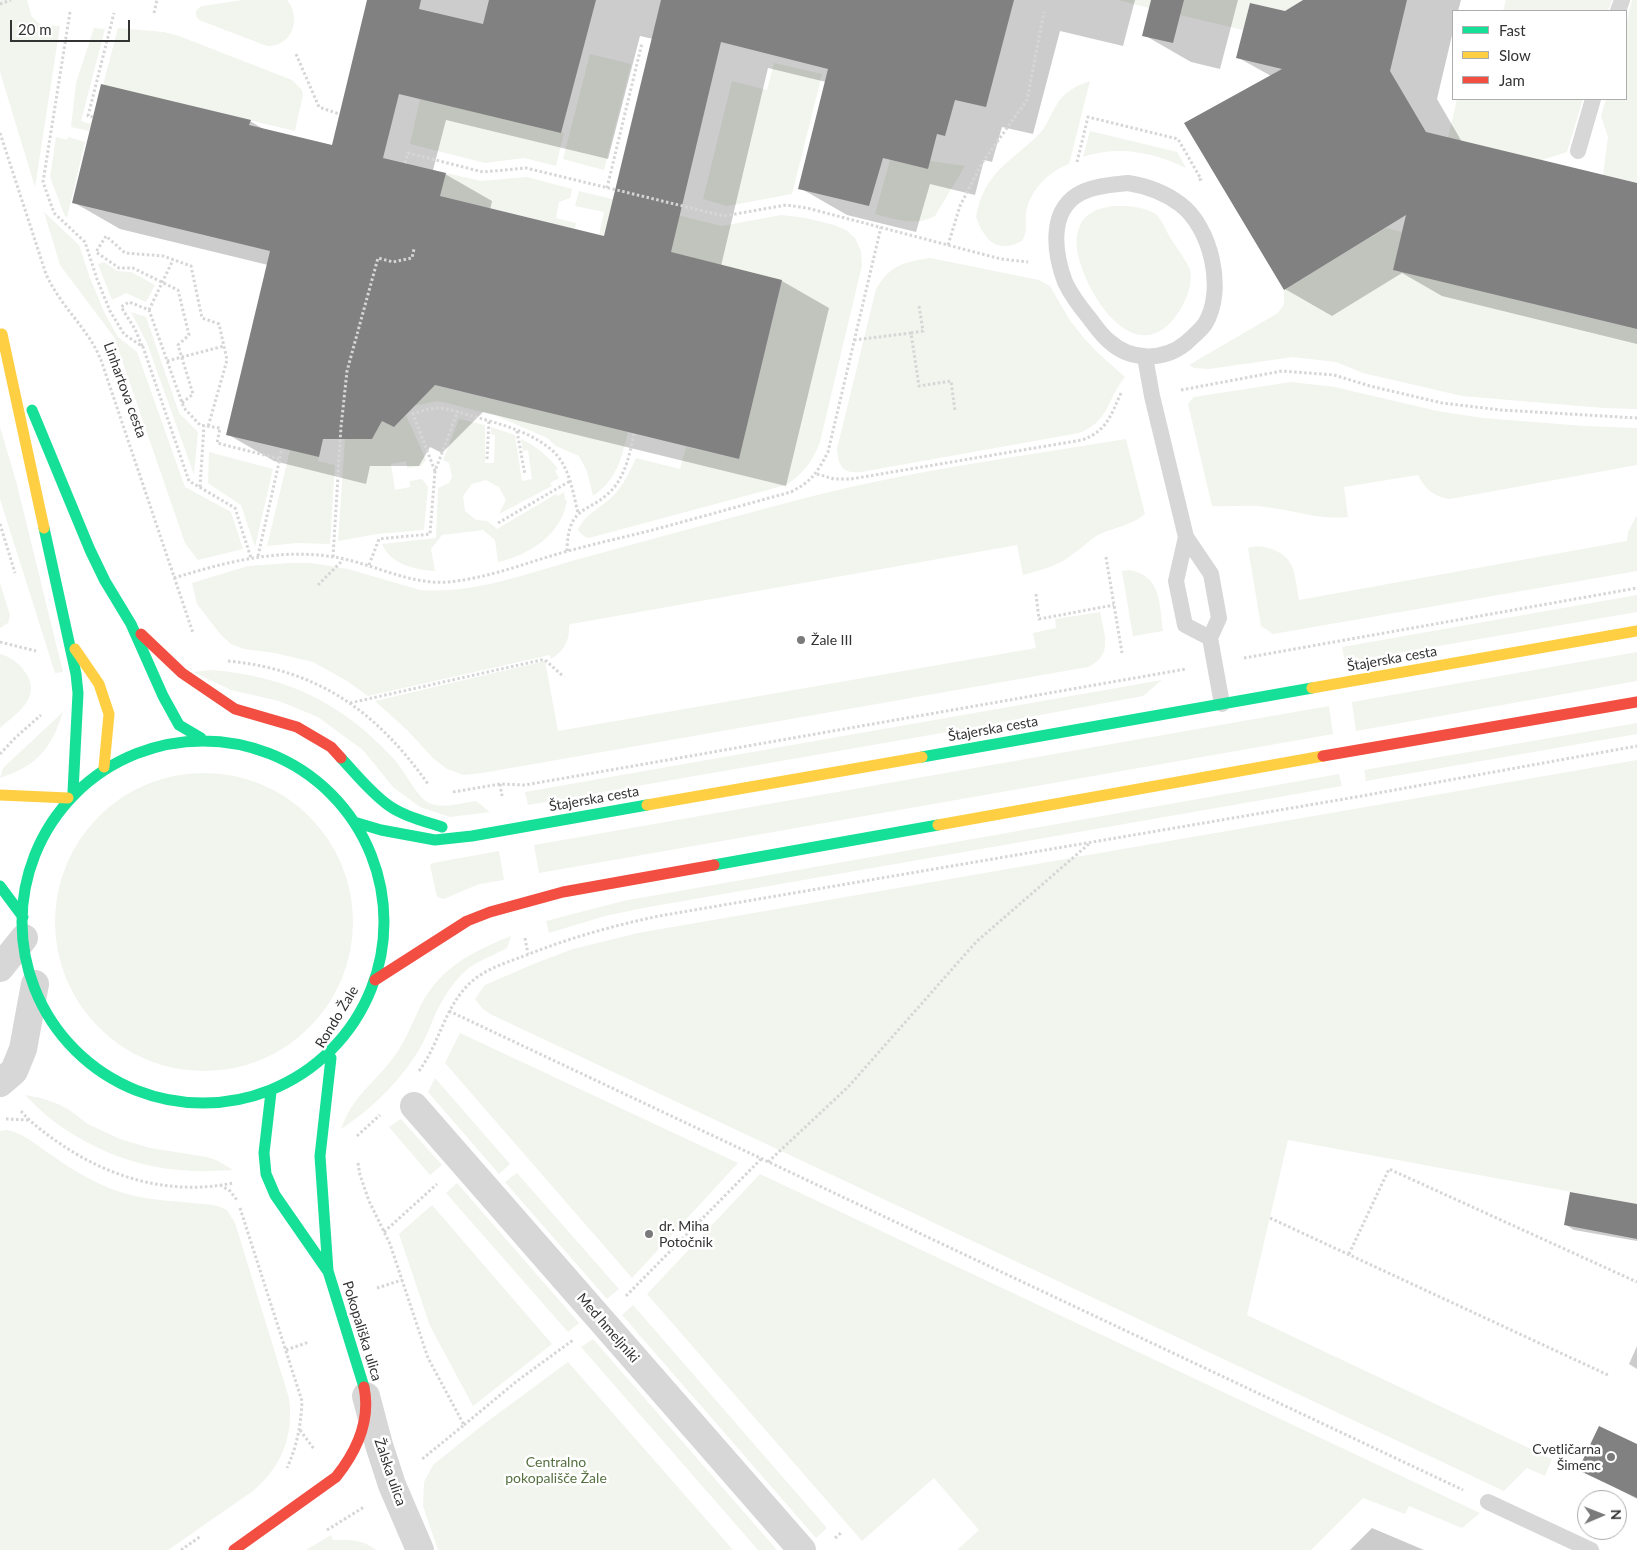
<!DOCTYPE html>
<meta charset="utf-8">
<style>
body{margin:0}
#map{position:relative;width:1637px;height:1550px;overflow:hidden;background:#fff;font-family:Lato,sans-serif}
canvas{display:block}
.legend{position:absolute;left:1452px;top:10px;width:175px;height:90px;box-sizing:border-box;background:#fff;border:1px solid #adadad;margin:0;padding:6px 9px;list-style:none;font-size:15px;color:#333}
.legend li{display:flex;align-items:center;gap:10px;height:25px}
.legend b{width:25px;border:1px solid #adadad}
.north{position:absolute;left:1577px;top:1490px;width:50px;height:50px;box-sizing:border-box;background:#fff;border:1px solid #adadad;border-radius:50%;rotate:89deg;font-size:14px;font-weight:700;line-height:20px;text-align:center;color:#333}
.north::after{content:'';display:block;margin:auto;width:18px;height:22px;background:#7a7a7a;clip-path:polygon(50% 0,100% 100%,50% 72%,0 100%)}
.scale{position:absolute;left:10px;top:20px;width:120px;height:22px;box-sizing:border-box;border:2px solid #333;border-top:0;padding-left:6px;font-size:15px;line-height:18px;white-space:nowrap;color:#333;-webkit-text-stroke:4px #fff;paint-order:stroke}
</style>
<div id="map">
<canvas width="1637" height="1550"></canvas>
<ul class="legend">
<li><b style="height:6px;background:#16e098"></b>Fast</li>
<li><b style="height:6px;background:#ffcf43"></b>Slow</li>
<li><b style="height:6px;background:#f24e42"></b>Jam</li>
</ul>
<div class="north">N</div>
<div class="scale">20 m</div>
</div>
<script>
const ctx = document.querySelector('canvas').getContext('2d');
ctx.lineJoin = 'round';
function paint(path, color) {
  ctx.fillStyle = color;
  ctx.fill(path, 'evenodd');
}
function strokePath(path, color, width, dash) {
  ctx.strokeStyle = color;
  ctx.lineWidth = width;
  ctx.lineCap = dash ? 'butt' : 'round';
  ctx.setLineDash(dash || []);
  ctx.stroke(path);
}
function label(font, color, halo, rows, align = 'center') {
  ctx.font = font + ' Lato,sans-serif';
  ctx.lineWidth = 5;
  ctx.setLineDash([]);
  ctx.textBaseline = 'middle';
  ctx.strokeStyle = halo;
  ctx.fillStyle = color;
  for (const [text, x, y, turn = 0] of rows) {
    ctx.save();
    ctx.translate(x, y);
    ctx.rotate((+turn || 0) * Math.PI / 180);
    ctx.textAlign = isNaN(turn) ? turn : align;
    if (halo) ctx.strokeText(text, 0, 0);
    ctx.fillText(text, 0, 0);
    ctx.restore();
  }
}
paint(new Path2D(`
 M 0,0 L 27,0 L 32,17 L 41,25 L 60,26 L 35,187 L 0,72 Z
 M 243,0 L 287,0 C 302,18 292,47 267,46 L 199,20 C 194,14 195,9 202,6 Z
 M 1118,0 L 1151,0 L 1149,8 Z
 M 1184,0 L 1303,0 L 1285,11 L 1250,3 L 1243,30 L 1180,15 Z
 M 1506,0 L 1612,0 L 1608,11 L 1503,11 Z
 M 1632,0 L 1637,0 L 1637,183 L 1603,175 L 1608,137 L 1601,116 L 1606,99 L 1626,99 L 1626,25 Z
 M 94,28 L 105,29 L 81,121 L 91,124 L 89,131 L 71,127 L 76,83 Z
 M 118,28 L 164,32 L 179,36 L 292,80 L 302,90 L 303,95 L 295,131 L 103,85 Z
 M 590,54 L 631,64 L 604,170 L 563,159 Z
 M 774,63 L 822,74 L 792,194 L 727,206 L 703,199 L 732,81 L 767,90 Z
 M 1090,81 L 1069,164 C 1048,172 1030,190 1026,213 C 1025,223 1028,232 1022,241 C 997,254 985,241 976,217 C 984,171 1012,162 1040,133 C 1048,124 1050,115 1056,106 C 1062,93 1077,85 1090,81 Z
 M 420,99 L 564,133 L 556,166 L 524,158 L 485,163 L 410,144 Z
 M 1457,99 L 1583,99 L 1567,152 L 1542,160 L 1448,138 Z
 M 1090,131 L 1177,152 L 1186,168 C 1153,152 1118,145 1083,157 Z
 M 56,137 L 67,140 L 68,137 L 85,142 L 67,218 L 64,214 L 50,177 Z
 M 890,160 L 928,169 L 930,161 L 965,166 L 935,216 C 915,227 895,219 875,214 Z
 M 446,173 L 481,181 L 527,177 L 572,189 L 570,198 L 559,202 L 556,218 L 576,223 L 575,229 L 440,196 Z
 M 579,191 L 722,226 L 781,215 L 806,218 L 834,225 L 846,230 L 855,238 L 861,251 L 862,265 L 820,442 C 813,461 803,474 786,485 L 589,538 L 585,537 L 578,530 C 585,513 602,508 614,495 C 624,484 630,471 636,458 L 680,469 L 686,447 L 739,459 L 782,280 L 599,235 L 604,212 L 575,206 Z
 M 1113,206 C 1127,206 1141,206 1154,213 C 1160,216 1165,228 1168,234 C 1173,243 1188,262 1190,270 C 1194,287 1182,310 1171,322 C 1129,367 1082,286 1077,249 C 1076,239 1077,228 1083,220 C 1091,210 1102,208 1113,206 Z
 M 44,212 L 79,245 L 90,278 L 105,314 L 118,337 L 137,352 L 185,487 L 231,512 L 243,549 L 198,560 L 185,543 L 114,337 L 60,265 Z
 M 1386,228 L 1402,232 L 1393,270 L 1637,329 L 1637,409 L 1603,408 L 1462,396 L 1363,373 L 1336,362 L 1293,357 L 1209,369 L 1194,368 L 1189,365 L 1278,313 L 1284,304 L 1284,290 Z
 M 930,258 L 1039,280 L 1050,286 L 1069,319 L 1083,337 L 1098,353 L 1125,377 C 1106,400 1110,421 1079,433 L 861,472 C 843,474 838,466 837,449 L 876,289 C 890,265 904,262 930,258 Z
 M 104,262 L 117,271 L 131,272 L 155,285 L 146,302 L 126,293 L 112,300 L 98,264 Z
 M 131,312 L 146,317 L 179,413 L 198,432 L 194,475 L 147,343 Z
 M 397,376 L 628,432 C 621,460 617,479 593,496 L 587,471 L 579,456 L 556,446 L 547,438 L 497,416 L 447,403 L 437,401 L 414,406 L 389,382 Z
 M 1291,382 L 1335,387 L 1437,411 L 1483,418 L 1584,426 L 1637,428 L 1637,465 L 1450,499 C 1433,496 1426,490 1418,475 L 1344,487 L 1348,517 C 1319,520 1296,511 1267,507 C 1249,504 1231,507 1212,506 L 1188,404 L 1194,397 Z
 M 406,415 L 426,460 L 421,466 L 407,468 L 406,461 L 391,464 L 395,490 L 410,487 L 410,481 L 422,479 L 428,487 L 424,530 L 377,534 L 338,541 L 345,439 L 372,439 L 382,421 L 394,427 Z
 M 459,419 L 485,425 L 485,463 L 494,463 L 495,435 L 491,434 L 491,427 L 515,435 L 522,481 L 532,479 L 528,450 L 523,451 L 521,439 C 537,447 547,455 558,469 L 555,471 L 559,478 L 550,483 L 552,486 L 499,514 L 506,500 L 499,487 L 486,480 L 472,484 L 463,496 L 465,511 L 476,520 L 487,521 L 497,529 L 556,494 L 558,496 L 564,492 L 565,500 L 567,500 C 562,534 530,555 498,562 L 495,540 L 483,530 L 442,535 L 431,549 L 435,571 C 415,570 390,564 382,544 L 436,538 L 438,488 L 449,483 L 452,477 L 449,463 L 443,460 Z
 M 0,427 L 16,481 L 63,672 L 55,673 L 0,499 Z
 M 1126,439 L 1145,514 C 1131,526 1114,527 1098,535 C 1089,540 1082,548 1073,554 C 1058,566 1041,570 1023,575 L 1017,545 L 571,624 L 569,625 C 570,640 564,651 551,659 L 550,655 L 368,696 L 347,681 L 313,662 L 275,653 L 244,649 L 231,644 L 221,635 L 197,604 L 192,583 L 248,566 L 290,563 L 311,563 L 348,569 L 420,590 C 473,594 522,575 572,561 C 652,539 732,517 813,496 C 916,470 1022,456 1126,439 Z
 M 290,450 L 319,457 L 318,461 L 335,465 L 330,544 L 297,543 L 267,546 Z
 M 209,452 L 273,469 L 255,547 L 241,505 L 208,483 Z
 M 1637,515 L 1637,571 L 1273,634 L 1261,626 L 1248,548 C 1264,543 1288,552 1293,569 C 1296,579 1297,590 1299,600 L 1627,541 L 1628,532 Z
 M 1130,570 C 1162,577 1159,603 1163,631 L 1133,636 L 1122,571 Z
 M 0,583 L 10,615 L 8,623 L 0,628 Z
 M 1637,595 L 1637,612 L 1345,662 L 1342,647 Z
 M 1100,612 C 1104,634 1114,655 1088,667 L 482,773 L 464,775 L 447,769 L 433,758 L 407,730 L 375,701 L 545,661 L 558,731 L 1036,648 L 1033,633 L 1056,628 L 1055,619 Z
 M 1637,652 L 1637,681 L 1356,731 L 1352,702 Z
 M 0,654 C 11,657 19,663 25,672 C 43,697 17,713 0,728 Z
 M 211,670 C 286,676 341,702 392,757 C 403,768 416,795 427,802 C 442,810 461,803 476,801 L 490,812 L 450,817 L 420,807 L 393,787 L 363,750 L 318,717 L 279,701 L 231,690 L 193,672 Z
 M 1162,680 L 1143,696 L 953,731 L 528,805 L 525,792 Z
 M 1329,706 L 1333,734 L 539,873 L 534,845 Z
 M 63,712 C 51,749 38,765 0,778 L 3,768 Z
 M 1637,723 L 1637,734 L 1366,781 L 1364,770 Z
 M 1637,760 L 1637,1204 L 1288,1140 L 1247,1315 L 1552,1459 L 1545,1476 L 1527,1468 L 1504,1491 L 490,1014 L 482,1008 L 475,999 L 485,985 L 536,963 L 573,949 L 638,933 Z
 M55 922a149 149 0 1 1 298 0a149 149 0 1 1-298 0Z
 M 1339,774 L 1342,786 L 643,908 L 605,916 L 549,933 L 546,921 L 623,901 Z
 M 499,851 L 504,880 L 479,884 L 444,899 L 437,897 L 430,865 L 433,863 Z
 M 511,936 L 507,948 C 496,954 483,959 473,965 C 455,977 443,998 434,1017 C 430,1027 426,1038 420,1048 C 401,1080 372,1109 341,1129 C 354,1094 372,1086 393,1058 C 405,1043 411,1025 420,1007 C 440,967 472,952 511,936 Z
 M 460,1033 L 738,1163 L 632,1278 L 445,1063 Z
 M 435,1078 L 510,1164 L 499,1174 L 428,1092 Z
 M 25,1095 L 41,1098 L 58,1104 L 68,1109 L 88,1124 L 120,1139 L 150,1148 L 207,1157 L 218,1161 L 233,1170 C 216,1171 198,1172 180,1170 C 136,1167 92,1149 56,1123 C 45,1115 35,1105 25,1095 Z
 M 401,1119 L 442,1165 L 430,1175 L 389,1127 Z
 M 7,1130 C 27,1134 39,1148 56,1158 C 72,1170 91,1180 109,1188 C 146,1203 181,1200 218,1206 L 227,1210 L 235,1223 L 289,1398 C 294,1436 282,1466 253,1491 L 168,1550 L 0,1550 L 0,1131 Z
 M 517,1173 L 619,1289 L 607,1299 L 505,1182 Z
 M 760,1174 L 1480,1513 L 1462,1528 L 1409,1506 L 1405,1514 L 1363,1498 L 1311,1550 L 957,1550 L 979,1530 L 934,1478 L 862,1541 L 647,1294 Z
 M 457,1183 L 579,1323 L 568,1332 L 446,1193 Z
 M 432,1205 L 552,1344 L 473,1406 L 430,1326 L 399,1234 Z
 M 633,1305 L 827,1528 L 816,1538 L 622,1315 Z
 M 593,1339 L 777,1550 L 758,1550 L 581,1347 Z
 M 568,1362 L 733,1550 L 438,1550 L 423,1506 L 424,1482 L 433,1465 L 484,1424 Z
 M 331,1535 L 333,1540 C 349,1540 363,1539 376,1550 L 306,1550 Z`), '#f1f5ed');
paint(new Path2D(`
 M 368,0 L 1135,0 L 1123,46 L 1060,31 L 1033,134 L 1002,127 L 992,162 L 984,160 L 975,195 L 930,184 L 916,232 L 847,215 L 800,188 L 826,82 L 768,68 L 721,266 L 782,281 L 829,308 L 786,486 L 483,412 L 442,453 L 430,447 L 419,466 L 370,466 L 366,484 L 274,461 L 227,434 L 268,265 L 120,229 L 73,202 L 250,121 L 265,130 L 333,147 ZM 640,36 L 653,39 L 605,238 L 490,210 L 492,201 L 445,174 L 433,170 L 446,120 L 608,159 Z
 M 1152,0 L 1238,0 L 1220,69 L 1191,62 L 1144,35 Z
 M 1306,0 L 1461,0 L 1458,11 L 1453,11 L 1453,31 L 1437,99 L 1462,142 L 1637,185 L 1637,344 L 1442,296 L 1402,273 L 1332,316 L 1285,289 L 1271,76 L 1237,57 L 1285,12 Z
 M 1637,1205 L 1637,1241 L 1574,1230 L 1566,1225 Z
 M 1637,1346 L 1637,1369 L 1629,1364 Z
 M 1637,1445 L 1637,1499 L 1580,1469 Z
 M 1372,1528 L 1424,1550 L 1350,1550 Z`), '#0003');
paint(new Path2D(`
 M 367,0 L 421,0 L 419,9 L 483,24 L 489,0 L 596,0 L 561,133 L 399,94 L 383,158 L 446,173 L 440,196 L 604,236 L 661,0 L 1014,0 L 986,107 L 955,100 L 945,136 L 937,134 L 928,169 L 883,158 L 869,206 L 798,189 L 828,69 L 721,42 L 671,252 L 782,280 L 739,459 L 435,385 L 394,427 L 382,421 L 372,439 L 323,439 L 319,457 L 226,435 L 270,251 L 72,203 L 101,84 L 251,120 L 249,125 L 332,145 Z
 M 1151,0 L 1184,0 L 1173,43 L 1142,36 Z
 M 1303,0 L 1407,0 L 1390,71 L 1426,132 L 1637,183 L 1637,329 L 1393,270 L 1406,215 L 1284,290 L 1184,123 L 1282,69 L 1236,58 L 1250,3 L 1285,11 Z
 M 1570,1192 L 1637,1204 L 1637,1239 L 1564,1225 Z
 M 1599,1426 L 1637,1444 L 1637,1498 L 1578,1470 Z`), '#818181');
strokePath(new Path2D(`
 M 0,4 L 11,0
 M 70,12 L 43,182 L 54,213 L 85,242 L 97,279 L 110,311 L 124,334 L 143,347 L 189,481 L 235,508 L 251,558
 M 154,13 L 157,0
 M 296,54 L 319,107 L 339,114
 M 93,117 L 88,116 L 114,13
 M 0,133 L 46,274 C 60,306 88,328 101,360 L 193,633
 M 1077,162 L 1088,117 L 1178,139 L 1201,179 L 1197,181
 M 405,163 L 408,153 L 483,172 L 526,168 L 724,216 L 786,205 L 807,208 L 1001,259 L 1028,262
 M 607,188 L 642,43
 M 948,245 L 960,206 L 982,163 L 1027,100 L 1044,12
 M 149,310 L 173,260
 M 911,333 L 923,331 L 919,306
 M 854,340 L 911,333 L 919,386 L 951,381 L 955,411
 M 142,346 L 135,329 L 121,307 L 129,302 L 149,310 L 184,408 L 200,425 L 220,428 L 217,443 L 280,459
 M 167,361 L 224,346
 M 1181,390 L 1282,371 L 1334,375 L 1370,386 L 1442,403 L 1501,410 L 1637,418
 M 182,403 L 193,394 L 178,345 L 189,335 L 178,290 L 133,268 L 119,268 L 96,252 L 106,236 L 125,253 L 163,256 L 191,266 L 202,318 L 219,324 L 227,360 L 208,427
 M 517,431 L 525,475
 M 487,459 L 489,420
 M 435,471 L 413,414 C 421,411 430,408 439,408 C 450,409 461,413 472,416 C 500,424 533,432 555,453 C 570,469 573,493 578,513
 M 817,474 L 834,479 L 851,479 L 1082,440 C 1107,431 1111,415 1121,393
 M 200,487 L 204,426
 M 498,523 L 570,481
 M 0,524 L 15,573
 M 567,551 C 568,500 592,516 616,485 C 627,469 630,452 634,434
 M 258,556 L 282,449
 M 333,557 L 341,427 L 347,371 L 378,258 L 393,262 L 412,258 L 414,249
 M 1106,557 L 1122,653
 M 369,565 L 379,539 L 430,534 L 435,471 L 458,411
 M 174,578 C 226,562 279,548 334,557 C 372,563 409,585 448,582 C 490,578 528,562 568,551 C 594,544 620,538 645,532 C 694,519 743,505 791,492 C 812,481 817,473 828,452 L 881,227
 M 318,585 L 343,560
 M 1036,594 L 1039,619 L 1114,605
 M 0,642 L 36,651
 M 1244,658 L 1637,588
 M 228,661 C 319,670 376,711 428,784
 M 350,703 L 541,660 L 545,660 L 564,677
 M 0,754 L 15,738 L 41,715
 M 500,784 L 502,796
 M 453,792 L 500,784 L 525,785 L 1186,669
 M 525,938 L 528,954
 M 449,1011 L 1463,1490
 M 419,1071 C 439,1044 444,1010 467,986 C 482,970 505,963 524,956 C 569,938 612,926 659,916 L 1356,797 L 1637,746
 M 21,1111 C 32,1124 45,1133 59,1143 C 110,1178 170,1196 233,1183
 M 6,1119 L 28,1120
 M 357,1136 L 380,1115
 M 768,1162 L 848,1087 L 976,942 L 1090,843
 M 358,1163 L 360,1175 L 369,1201 L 390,1244 L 428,1358 L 464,1425 L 421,1460
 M 220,1185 L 230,1191 L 237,1200
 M 240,1208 L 302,1401 C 301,1425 297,1446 287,1468
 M 1270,1218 L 1608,1375
 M 384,1232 L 437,1184
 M 1349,1254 L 1389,1169 L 1637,1282
 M 377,1288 L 402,1280
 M 626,1296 L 761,1159
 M 286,1350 L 309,1342
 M 464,1425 L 517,1381 L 573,1340
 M 300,1430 L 314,1449
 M 327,1530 L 364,1507
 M 835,1538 L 842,1532
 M 181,1550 L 201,1536`), '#d6d6d6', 3, [2.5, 2.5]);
strokePath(new Path2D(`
 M 1618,11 L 1622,0
 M 1578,151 L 1593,99
 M 1128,183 C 1147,186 1164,192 1180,204 C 1211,227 1226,290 1205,324 C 1200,331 1192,337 1186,343 C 1164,361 1131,361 1110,342 C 1102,336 1096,327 1090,319 C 1081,308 1071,295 1065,282 C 1055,255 1048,214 1077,195 C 1091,186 1111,185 1128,183 Z
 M 1145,357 L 1152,396 L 1186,537 L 1211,574 L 1219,618 L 1210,638 L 1222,704
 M 1186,537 L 1176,581 L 1185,625 L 1210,638
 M 1488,1502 L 1591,1550`), '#d7d7d7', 16);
strokePath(new Path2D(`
 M 0,968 L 24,938
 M 0,1083 L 14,1071 L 23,1049 L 35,984
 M 414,1106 L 802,1550
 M 366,1396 L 379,1445 L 392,1485 L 420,1550`), '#d7d7d7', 28);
strokePath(new Path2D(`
 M 32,410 L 90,550 L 105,581 L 131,624 L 163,696 L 179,725 L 201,738
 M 44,528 L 76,674 L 78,693 L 73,792
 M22 922a181 181 0 1 1 362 0a181 181 0 1 1-362 0Z
 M 922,757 L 1312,688
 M 341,758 C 356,774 370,792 388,805 C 403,816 424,821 442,827
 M 354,822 L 381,830 L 435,840 L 472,836 L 647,805
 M 714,865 L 938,825
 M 0,886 L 23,917
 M 331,1058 L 320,1156 L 328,1271 L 364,1387
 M 271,1092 L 264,1153 L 266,1174 L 275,1195 L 327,1270`), '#16e098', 11);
strokePath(new Path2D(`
 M 2,334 L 44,528
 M 75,649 L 99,684 L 109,714 L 104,767
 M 1312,688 L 1637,631
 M 0,795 L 68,798
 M 647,805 L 922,757
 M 938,825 L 1323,756`), '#ffcf43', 11);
strokePath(new Path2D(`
 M 141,634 L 182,673 L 235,709 L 297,727 L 331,747 L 341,758
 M 1323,756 L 1637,702
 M 375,980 L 467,921 L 490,912 L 563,892 L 714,865
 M 234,1550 L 336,1477 C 356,1452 371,1421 364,1387`), '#f24e42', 11);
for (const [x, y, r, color] of [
 [801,640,5,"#7a7a7a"],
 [649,1234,5,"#7a7a7a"],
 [1611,1457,5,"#7a7a7a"]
]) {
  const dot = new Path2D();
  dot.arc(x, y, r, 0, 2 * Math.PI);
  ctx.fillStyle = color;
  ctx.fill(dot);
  strokePath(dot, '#fff', 2);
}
label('14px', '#333', '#fff', [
 ["Linhartova cesta",125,390,70],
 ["Štajerska cesta",1392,659,-10],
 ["Štajerska cesta",993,729,-10],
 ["Štajerska cesta",594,799,-10],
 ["Rondo Žale",337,1017,-59],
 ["Med hmeljniki",608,1328,49],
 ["Pokopališka ulica",362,1331,73],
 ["Žalska ulica",390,1472,71]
]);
label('14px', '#333', '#fff', [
 ["Žale III",811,640],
 ["dr. Miha",659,1226],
 ["Potočnik",659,1242],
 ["Cvetličarna",1601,1449,"right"],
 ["Šimenc",1601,1465,"right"]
], 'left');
label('14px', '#56703f', '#fff', [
 ["Centralno",556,1462],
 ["pokopališče Žale",556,1478]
]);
</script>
